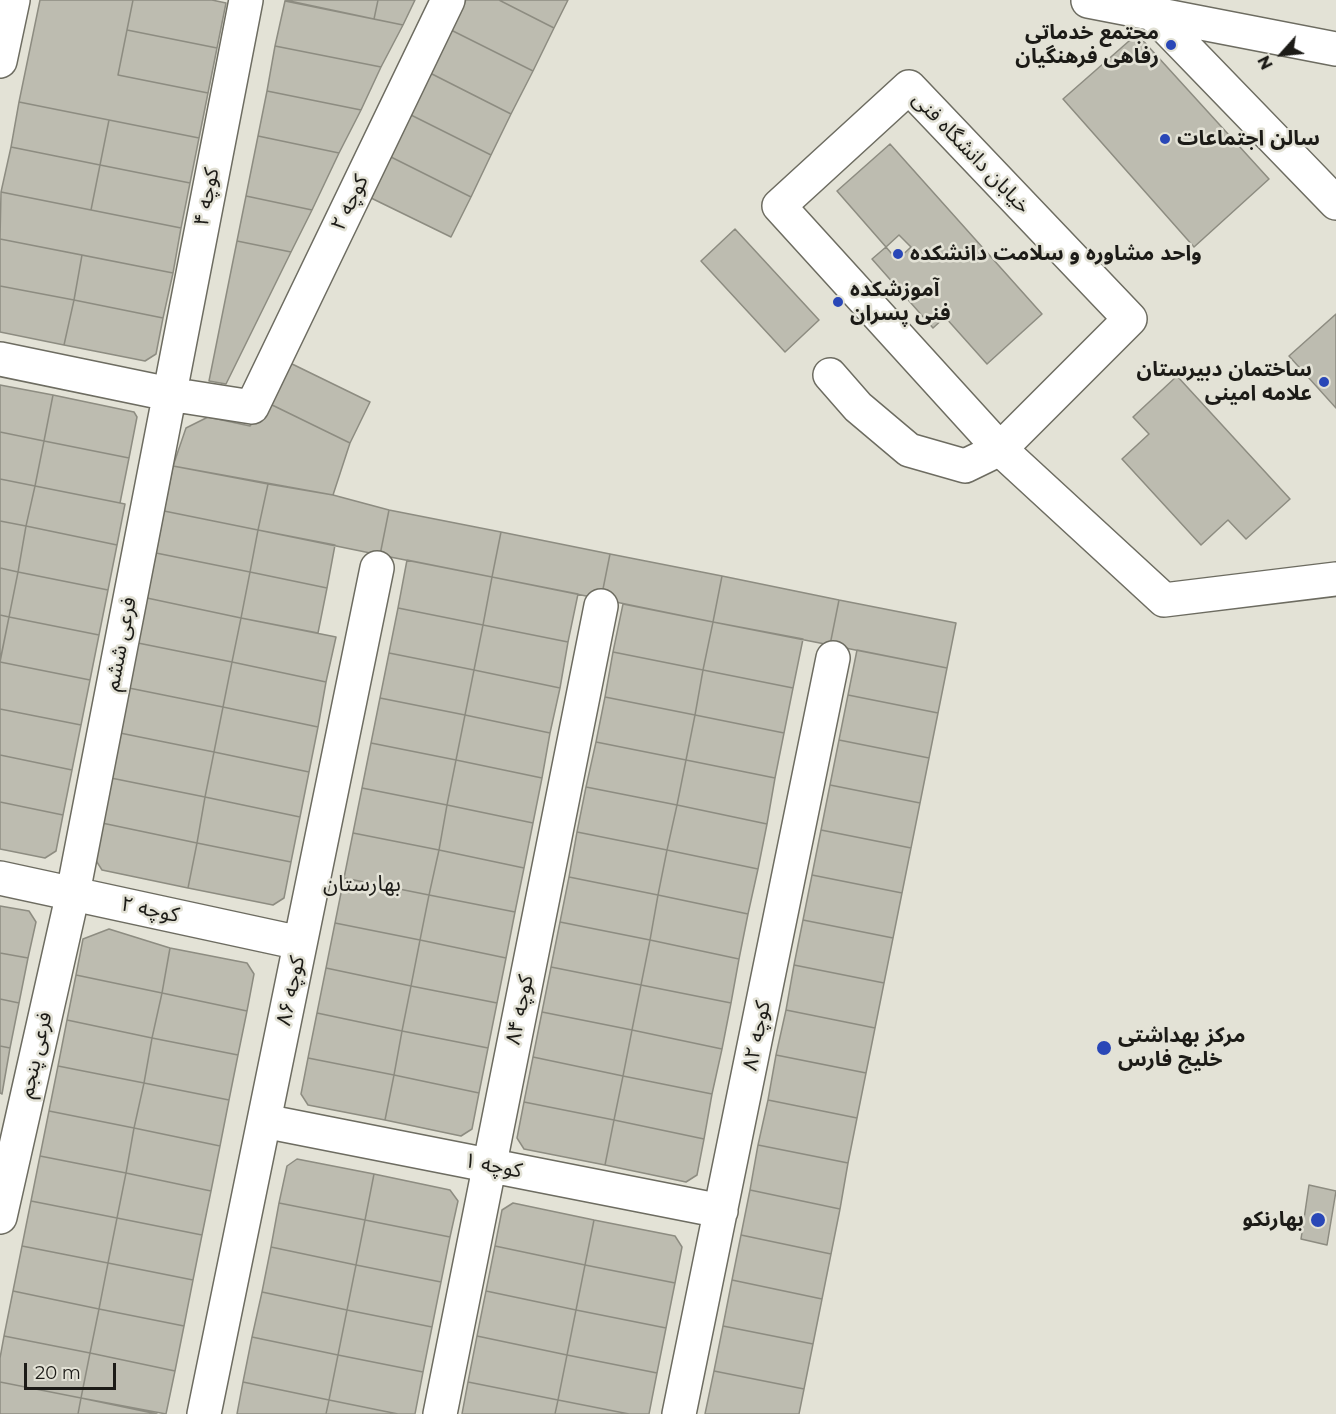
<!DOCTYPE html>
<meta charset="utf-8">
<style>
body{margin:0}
#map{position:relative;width:1336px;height:1414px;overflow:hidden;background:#e3e2d6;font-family:Montserrat,sans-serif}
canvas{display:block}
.north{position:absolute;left:1252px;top:24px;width:60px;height:60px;-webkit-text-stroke:4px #e3e2d6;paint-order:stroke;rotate:243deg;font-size:16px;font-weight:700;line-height:24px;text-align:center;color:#1c1b17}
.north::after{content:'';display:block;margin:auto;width:21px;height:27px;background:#1c1b17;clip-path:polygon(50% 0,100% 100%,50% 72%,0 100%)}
.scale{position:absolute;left:24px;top:1363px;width:92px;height:27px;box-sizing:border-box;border:3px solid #1c1b17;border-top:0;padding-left:8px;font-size:18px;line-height:21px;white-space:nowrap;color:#1c1b17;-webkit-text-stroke:4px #e3e2d6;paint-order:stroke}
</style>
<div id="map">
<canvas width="1336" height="1414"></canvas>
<div class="north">N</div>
<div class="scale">20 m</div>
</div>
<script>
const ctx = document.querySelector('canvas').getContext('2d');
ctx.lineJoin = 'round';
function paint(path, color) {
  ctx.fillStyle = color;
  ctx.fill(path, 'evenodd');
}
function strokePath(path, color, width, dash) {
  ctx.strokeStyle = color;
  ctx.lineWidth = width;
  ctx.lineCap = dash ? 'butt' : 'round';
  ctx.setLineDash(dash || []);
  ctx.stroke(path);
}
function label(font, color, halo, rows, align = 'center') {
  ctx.font = font + ' Montserrat,"Noto Sans Arabic",sans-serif';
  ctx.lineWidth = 5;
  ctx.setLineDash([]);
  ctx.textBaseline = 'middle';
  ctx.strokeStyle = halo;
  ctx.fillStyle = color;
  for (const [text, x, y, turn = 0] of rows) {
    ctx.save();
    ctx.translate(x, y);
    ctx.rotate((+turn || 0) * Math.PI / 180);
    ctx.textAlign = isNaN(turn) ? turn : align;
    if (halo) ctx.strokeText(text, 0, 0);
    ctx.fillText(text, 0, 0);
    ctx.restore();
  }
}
const building = new Path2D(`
 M 40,0 L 133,0 L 118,75 L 208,93 L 199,138 L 19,102 Z
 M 133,0 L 212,0 L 226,3 L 217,48 L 127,30 Z
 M 285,0 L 378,0 L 374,19 Z
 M 378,0 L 415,0 L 403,25 L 374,19 Z
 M 466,0 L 499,0 L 554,28 L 533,71 L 451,30 Z
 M 499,0 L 568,0 L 554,28 Z
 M 285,1 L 403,25 L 381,67 L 275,46 Z
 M 127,30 L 217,48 L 208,93 L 118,75 Z
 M 451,30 L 533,71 L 511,114 L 430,73 Z
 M 1137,34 L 1269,179 L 1194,247 L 1063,99 Z
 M 275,46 L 381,67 L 361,110 L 267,91 Z
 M 430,73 L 511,114 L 491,155 L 409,114 Z
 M 267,91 L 361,110 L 339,153 L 320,149 L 258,136 Z
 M 19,102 L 109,120 L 100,165 L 11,147 Z
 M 409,114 L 491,155 L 471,197 L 389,156 Z
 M 109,120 L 199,138 L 190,183 L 100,165 Z
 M 258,136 L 339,153 L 312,210 L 246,196 Z
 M 890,144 L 1042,314 L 987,364 L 945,317 L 933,328 L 872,259 L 886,247 L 837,191 Z
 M 11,147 L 100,165 L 91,210 L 1,192 Z
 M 389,156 L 471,197 L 451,237 L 369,197 Z
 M 100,165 L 190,183 L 181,228 L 91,210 Z
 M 1,192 L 181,228 L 173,273 L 0,239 Z
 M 246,196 L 312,210 L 291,252 L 237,241 Z
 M 735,229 L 819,320 L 785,352 L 701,261 Z
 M 899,235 L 911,247 L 897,260 L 886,247 Z
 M 0,239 L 82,255 L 74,300 L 0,286 Z
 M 237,241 L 291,252 L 226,384 L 209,381 Z
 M 82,255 L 173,273 L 163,318 L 74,300 Z
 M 0,286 L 74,300 L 64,345 L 0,332 Z
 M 74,300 L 163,318 L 156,354 L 145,361 L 64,345 Z
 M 1336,314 L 1336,408 L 1289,356 Z
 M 288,362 L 370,402 L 350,443 L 268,403 Z
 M 1177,376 L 1290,499 L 1246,539 L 1228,520 L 1201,545 L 1122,459 L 1149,434 L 1133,417 Z
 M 0,385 L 53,395 L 44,441 L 0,432 Z
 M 53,395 L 134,412 L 137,417 L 129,458 L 44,441 Z
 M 268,403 L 350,443 L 333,495 L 173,466 L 186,428 L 208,417 L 250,426 Z
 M 0,432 L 44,441 L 35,486 L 0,479 Z
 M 44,441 L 129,458 L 120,503 L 35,486 Z
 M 173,466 L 268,484 L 258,530 L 164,511 Z
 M 0,479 L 35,486 L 26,526 L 0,521 Z
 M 268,484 L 333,495 L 389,510 L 380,555 L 258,530 Z
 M 35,486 L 125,504 L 117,545 L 26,526 Z
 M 389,510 L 501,532 L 492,577 L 380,555 Z
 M 164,511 L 258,530 L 250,572 L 156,553 Z
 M 0,521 L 26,526 L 18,572 L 0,568 Z
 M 26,526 L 117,545 L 108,590 L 18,572 Z
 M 258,530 L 335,545 L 327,588 L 250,572 Z
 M 501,532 L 610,554 L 601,599 L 492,577 Z
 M 156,553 L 250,572 L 241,618 L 147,598 Z
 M 610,554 L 722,576 L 713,622 L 601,599 Z
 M 407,560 L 492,577 L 483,625 L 398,608 Z
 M 0,568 L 18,572 L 9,617 L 0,615 Z
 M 18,572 L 108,590 L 99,635 L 9,617 Z
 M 250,572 L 327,588 L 318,633 L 241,618 Z
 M 722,576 L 839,600 L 830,645 L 713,622 Z
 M 492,577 L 578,594 L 568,642 L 483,625 Z
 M 147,598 L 241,618 L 232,662 L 138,643 Z
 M 839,600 L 956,623 L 947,668 L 830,645 Z
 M 623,604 L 713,622 L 703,670 L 613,652 Z
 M 398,608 L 483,625 L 474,670 L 389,653 Z
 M 0,615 L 9,617 L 0,661 Z
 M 9,617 L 99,635 L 90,680 L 0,662 Z
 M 241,618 L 336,637 L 326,682 L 232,662 Z
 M 713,622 L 803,639 L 793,688 L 703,670 Z
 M 483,625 L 568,642 L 560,688 L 474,670 Z
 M 138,643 L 232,662 L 223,707 L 129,688 Z
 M 857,650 L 947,668 L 938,713 L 848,695 Z
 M 613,652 L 703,670 L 695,715 L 605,697 Z
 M 389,653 L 474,670 L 465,715 L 380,698 Z
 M 0,662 L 90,680 L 81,725 L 0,709 Z
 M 232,662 L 326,682 L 318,727 L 223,707 Z
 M 474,670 L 560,688 L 550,733 L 465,715 Z
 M 703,670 L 793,688 L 784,733 L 695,715 Z
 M 129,688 L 223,707 L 214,752 L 120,733 Z
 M 848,695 L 938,713 L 929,758 L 839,740 Z
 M 605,697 L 695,715 L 686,760 L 596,742 Z
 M 380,698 L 465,715 L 456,760 L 371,743 Z
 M 223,707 L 318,727 L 309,772 L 214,752 Z
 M 0,709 L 81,725 L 72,770 L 0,755 Z
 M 465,715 L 550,733 L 542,778 L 456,760 Z
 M 695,715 L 784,733 L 775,778 L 686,760 Z
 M 120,733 L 214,752 L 205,797 L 111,778 Z
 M 839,740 L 929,758 L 920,803 L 830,785 Z
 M 596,742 L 686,760 L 677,805 L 586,787 Z
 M 371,743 L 456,760 L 447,805 L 362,788 Z
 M 214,752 L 309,772 L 300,817 L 205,797 Z
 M 0,755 L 72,770 L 63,815 L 0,802 Z
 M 456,760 L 542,778 L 533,823 L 447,805 Z
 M 686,760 L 775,778 L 767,824 L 677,805 Z
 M 111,778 L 205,797 L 197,843 L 102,823 Z
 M 830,785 L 920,803 L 911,848 L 821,830 Z
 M 586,787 L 677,805 L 667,850 L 577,832 Z
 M 362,788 L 447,805 L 439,850 L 353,833 Z
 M 205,797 L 300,817 L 291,862 L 197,843 Z
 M 0,802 L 63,815 L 56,851 L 45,858 L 0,849 Z
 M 447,805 L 533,823 L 524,868 L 439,850 Z
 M 677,805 L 767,824 L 758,869 L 667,850 Z
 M 102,823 L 197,843 L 188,888 L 102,870 L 95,859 Z
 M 821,830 L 911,848 L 902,893 L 812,875 Z
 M 577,832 L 667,850 L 658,895 L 569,877 Z
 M 353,833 L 439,850 L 429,895 L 344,878 Z
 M 197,843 L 291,862 L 284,898 L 273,905 L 188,888 Z
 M 439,850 L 524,868 L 515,912 L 429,895 Z
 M 667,850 L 758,869 L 748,914 L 658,895 Z
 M 812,875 L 902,893 L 893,938 L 803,920 Z
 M 569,877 L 658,895 L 650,940 L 560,922 Z
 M 344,878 L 429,895 L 420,940 L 335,923 Z
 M 429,895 L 515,912 L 506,958 L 420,940 Z
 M 658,895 L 748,914 L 739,959 L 650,940 Z
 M 0,906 L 29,911 L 36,922 L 28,958 L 0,953 Z
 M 803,920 L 893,938 L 884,983 L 794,965 Z
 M 560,922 L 650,940 L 641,985 L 551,967 Z
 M 335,923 L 420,940 L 411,986 L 326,968 Z
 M 109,929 L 170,948 L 162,993 L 76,975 L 83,939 Z
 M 420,940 L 506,958 L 497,1003 L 411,986 Z
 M 650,940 L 739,959 L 731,1003 L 641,985 Z
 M 170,948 L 247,963 L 254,974 L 247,1011 L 162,993 Z
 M 0,953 L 28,958 L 19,1003 L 0,999 Z
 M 794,965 L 884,983 L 875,1028 L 786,1010 Z
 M 551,967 L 641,985 L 632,1030 L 542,1012 Z
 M 326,968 L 411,986 L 402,1031 L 317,1013 Z
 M 76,975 L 162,993 L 152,1038 L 67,1020 Z
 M 641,985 L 731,1003 L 722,1049 L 632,1030 Z
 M 411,986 L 497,1003 L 488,1048 L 402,1031 Z
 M 162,993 L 247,1011 L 238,1055 L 152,1038 Z
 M 0,999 L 19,1003 L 10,1048 L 0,1046 Z
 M 786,1010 L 875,1028 L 866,1073 L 776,1055 Z
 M 542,1012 L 632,1030 L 623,1076 L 533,1057 Z
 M 317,1013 L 402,1031 L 394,1075 L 308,1058 Z
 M 67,1020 L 152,1038 L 144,1083 L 58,1066 Z
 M 632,1030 L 722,1049 L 712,1094 L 623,1076 Z
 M 402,1031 L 488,1048 L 479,1093 L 394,1075 Z
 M 152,1038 L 238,1055 L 229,1100 L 144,1083 Z
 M 0,1046 L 10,1048 L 2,1094 L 0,1093 Z
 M 776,1055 L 866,1073 L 857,1118 L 768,1100 Z
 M 533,1057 L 623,1076 L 614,1120 L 524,1102 Z
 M 308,1058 L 394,1075 L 385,1120 L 308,1105 L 301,1094 Z
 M 58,1066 L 144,1083 L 134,1128 L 49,1111 Z
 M 394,1075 L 479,1093 L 472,1129 L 461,1136 L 385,1120 Z
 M 623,1076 L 712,1094 L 704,1139 L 614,1120 Z
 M 144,1083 L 229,1100 L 220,1146 L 134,1128 Z
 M 768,1100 L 857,1118 L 848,1163 L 758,1145 Z
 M 524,1102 L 614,1120 L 605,1165 L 524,1149 L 517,1138 Z
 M 49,1111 L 134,1128 L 126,1173 L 40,1156 Z
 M 614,1120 L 704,1139 L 697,1175 L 686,1182 L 605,1165 Z
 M 134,1128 L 220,1146 L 211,1191 L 126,1173 Z
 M 758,1145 L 848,1163 L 840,1209 L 750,1190 Z
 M 40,1156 L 126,1173 L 117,1218 L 31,1201 Z
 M 297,1159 L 374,1174 L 365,1220 L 279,1203 L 287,1166 Z
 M 126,1173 L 211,1191 L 202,1235 L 117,1218 Z
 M 374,1174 L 450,1190 L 458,1201 L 450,1237 L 365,1220 Z
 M 1309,1185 L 1336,1191 L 1327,1245 L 1301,1239 Z
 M 750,1190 L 840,1209 L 831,1254 L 741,1235 Z
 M 31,1201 L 117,1218 L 108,1263 L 22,1246 Z
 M 279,1203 L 365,1220 L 356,1265 L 271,1247 Z
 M 513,1203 L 594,1220 L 585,1265 L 495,1246 L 502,1210 Z
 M 117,1218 L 202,1235 L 193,1280 L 108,1263 Z
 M 365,1220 L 450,1237 L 441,1282 L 356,1265 Z
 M 594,1220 L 675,1236 L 682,1247 L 675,1283 L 585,1265 Z
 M 741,1235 L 831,1254 L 822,1299 L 732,1280 Z
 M 22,1246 L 108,1263 L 99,1309 L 13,1291 Z
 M 495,1246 L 585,1265 L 576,1310 L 486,1291 Z
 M 271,1247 L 356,1265 L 347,1310 L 262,1292 Z
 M 108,1263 L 193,1280 L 184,1326 L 99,1309 Z
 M 356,1265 L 441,1282 L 432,1327 L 347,1310 Z
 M 585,1265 L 675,1283 L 666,1328 L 576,1310 Z
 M 732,1280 L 822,1299 L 813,1344 L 723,1326 Z
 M 13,1291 L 99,1309 L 90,1353 L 4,1336 Z
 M 486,1291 L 576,1310 L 567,1355 L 477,1336 Z
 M 262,1292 L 347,1310 L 338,1355 L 252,1337 Z
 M 99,1309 L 184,1326 L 175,1371 L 90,1353 Z
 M 347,1310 L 432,1327 L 423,1372 L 338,1355 Z
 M 576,1310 L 666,1328 L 657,1373 L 567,1355 Z
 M 723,1326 L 813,1344 L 804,1389 L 714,1371 Z
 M 4,1336 L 90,1353 L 81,1398 L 0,1382 L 0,1358 Z
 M 477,1336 L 567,1355 L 558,1400 L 468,1382 Z
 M 252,1337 L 338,1355 L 329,1400 L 243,1382 Z
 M 90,1353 L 175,1371 L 166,1414 L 81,1398 Z
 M 338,1355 L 423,1372 L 415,1414 L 398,1414 L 329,1400 Z
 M 567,1355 L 657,1373 L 649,1414 L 629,1414 L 558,1400 Z
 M 714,1371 L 804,1389 L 799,1414 L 705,1414 Z
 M 0,1382 L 81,1398 L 78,1414 L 0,1414 Z
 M 243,1382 L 329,1400 L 326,1414 L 237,1414 Z
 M 468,1382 L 558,1400 L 555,1414 L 462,1414 Z
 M 81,1398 L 157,1414 L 78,1414 Z
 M 329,1400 L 398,1414 L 326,1414 Z
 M 558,1400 L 629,1414 L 555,1414 Z`);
paint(building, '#bdbcb0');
strokePath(building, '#8d8c81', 1.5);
const minor = new Path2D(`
 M 1088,1 L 1336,49
 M 1152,13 L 1336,203
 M 0,61 L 13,0
 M 0,359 L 169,394 L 252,407 L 448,0
 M 830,375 L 858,407 L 909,450 L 965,466 L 1000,449 L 1130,319 L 909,87 L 779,206 L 1000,449 L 1164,600 L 1336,579
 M 0,878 L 300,943
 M 264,1121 L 721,1211
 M 0,1217 L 73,893 L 246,0
 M 204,1414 L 377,568
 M 440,1414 L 601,606
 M 679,1414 L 833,658`);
strokePath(minor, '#6d6c61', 36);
strokePath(minor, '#fff', 33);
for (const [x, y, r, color] of [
 [1171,45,6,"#2947b7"],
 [1165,139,6,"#2947b7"],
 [898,254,6,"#2947b7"],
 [838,302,6,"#2947b7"],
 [1324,382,6,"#2947b7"],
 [1104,1048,8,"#2947b7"],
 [1318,1220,8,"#2947b7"]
]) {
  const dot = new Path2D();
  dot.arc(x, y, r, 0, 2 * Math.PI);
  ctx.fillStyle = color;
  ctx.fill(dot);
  strokePath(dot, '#e3e2d6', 2);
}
label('bold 21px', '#1c1b17', '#e3e2d6', [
 ["مجتمع خدماتی",1159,33,"right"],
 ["رفاهی فرهنگیان",1159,57,"right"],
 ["سالن اجتماعات",1177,139],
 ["واحد مشاوره و سلامت دانشکده",910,254],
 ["آموزشکده",850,290],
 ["فنی پسران",850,314],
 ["ساختمان دبیرستان",1312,370,"right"],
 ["علامه امینی",1312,394,"right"],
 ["مرکز بهداشتی",1118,1036],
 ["خلیج فارس",1118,1060],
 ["بهارنکو",1304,1220,"right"]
], 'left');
label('21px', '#1c1b17', '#e3e2d6', [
 ["خیابان دانشگاه فنی",971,153,46],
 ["کوچه ۴",207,197,-79],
 ["کوچه ۲",350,203,-64],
 ["فرعی ششم",121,644,-79],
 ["کوچه ۲",150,910,12],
 ["کوچه ۸۶",291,991,-78],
 ["کوچه ۸۴",520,1010,-79],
 ["کوچه ۸۲",757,1036,-79],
 ["فرعی پنجم",36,1055,-77],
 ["کوچه ۱",493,1166,11]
]);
label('22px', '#1c1b17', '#e3e2d6', [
 ["بهارستان",362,885]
]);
</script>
